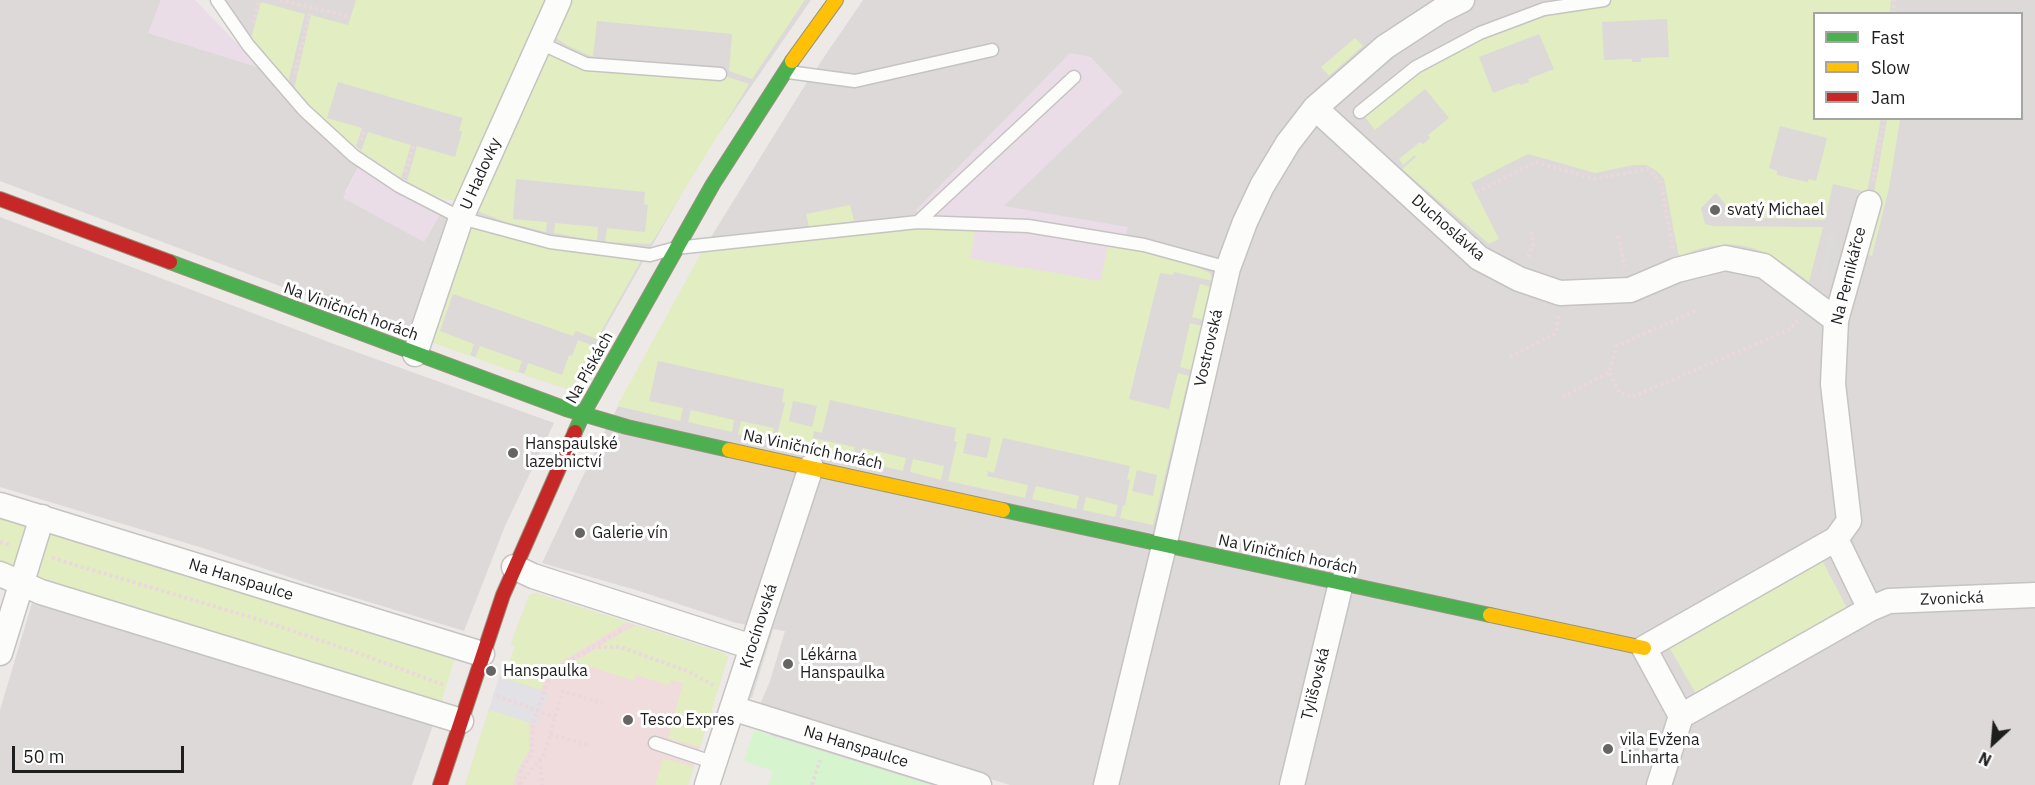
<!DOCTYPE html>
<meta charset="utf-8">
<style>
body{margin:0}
#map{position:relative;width:2035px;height:785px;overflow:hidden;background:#ede9e6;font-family:"IBM Plex Sans",sans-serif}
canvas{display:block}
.legend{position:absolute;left:1813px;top:12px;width:210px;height:108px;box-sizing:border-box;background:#fff;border:2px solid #a5a5a5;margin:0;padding:8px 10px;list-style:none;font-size:18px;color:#1e1e1e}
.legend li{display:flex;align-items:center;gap:12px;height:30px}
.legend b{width:30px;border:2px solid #a5a5a5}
.north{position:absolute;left:1963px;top:713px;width:60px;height:60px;-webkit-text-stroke:4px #fff;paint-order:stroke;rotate:206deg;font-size:16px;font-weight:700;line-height:24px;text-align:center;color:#1e1e1e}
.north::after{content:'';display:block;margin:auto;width:21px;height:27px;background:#1e1e1e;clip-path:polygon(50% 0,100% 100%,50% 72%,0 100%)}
.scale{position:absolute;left:12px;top:746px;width:172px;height:27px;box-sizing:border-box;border:3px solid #1e1e1e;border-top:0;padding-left:8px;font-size:18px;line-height:21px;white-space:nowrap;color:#1e1e1e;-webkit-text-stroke:4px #fff;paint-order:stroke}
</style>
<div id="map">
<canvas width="2035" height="785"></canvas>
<ul class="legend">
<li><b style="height:8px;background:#4caf50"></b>Fast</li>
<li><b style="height:8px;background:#ffc107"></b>Slow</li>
<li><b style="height:8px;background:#c62828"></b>Jam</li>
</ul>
<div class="north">N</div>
<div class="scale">50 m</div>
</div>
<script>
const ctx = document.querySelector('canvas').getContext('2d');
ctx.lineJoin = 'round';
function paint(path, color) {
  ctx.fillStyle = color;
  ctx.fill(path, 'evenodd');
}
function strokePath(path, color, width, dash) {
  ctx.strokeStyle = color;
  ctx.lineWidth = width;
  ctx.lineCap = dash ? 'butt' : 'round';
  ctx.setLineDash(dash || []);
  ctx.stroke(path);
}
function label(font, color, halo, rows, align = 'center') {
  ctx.font = font + ' "IBM Plex Sans",sans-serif';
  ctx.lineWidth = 6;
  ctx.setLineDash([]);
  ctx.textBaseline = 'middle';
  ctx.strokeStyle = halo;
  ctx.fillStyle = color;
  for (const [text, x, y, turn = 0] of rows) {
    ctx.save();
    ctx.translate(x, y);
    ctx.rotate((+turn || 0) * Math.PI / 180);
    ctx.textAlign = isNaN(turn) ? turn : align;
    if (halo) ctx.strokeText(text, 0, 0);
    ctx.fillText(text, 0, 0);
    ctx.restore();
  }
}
paint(new Path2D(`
 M 0,0 L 161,0 L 149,33 L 261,68 L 360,164 L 345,192 L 427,237 L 441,212 L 447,217 L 450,221 L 416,337 L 0,181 Z
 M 225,0 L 811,0 L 703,156 L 570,390 L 426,340 L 474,205 L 447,199 L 401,178 L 361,151 L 288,83 L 251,38 Z
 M 863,0 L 2035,0 L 2035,785 L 1010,785 L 759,707 L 770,681 L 785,631 L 736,623 L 636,590 L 542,563 L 601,438 L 703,250 L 807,82 ZM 1814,14 L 2022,14 L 2022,118 L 1814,118 Z
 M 0,217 L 334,344 L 554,423 L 505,526 L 464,631 L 310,584 L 203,548 L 0,487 Z
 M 32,603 L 433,725 L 412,785 L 0,785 L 0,710 Z`), '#dcd9d8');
paint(new Path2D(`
 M 536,593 L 723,653 L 728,657 L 688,785 L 465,785 L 500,675 L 503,666 L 508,666 L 515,646 L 511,644 L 529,596 L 531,594 Z`), '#f0dbdd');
paint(new Path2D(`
 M 161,0 L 195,0 L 261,68 L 148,33 Z
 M 1070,53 L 1091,57 L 1123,92 L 1004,206 L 1128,227 L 1109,296 L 953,266 L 926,235 L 916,210 Z
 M 360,164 L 441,212 L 424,242 L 343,198 Z`), '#ebdde8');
paint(new Path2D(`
 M 356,0 L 550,0 L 456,200 C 439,201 422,189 407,181 L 417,146 L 455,157 L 462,132 L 459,130 L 463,118 L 338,82 L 327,118 L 362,128 L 356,147 L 324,120 L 294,89 L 311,15 L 348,25 Z
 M 561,0 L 805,0 L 752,79 L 729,71 L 732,34 L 597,21 L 593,57 L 566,45 L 555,37 Z
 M 1570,0 L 1891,0 L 1890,13 L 1814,14 L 1814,118 L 1881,119 L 1867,192 L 1833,184 L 1825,220 L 1728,217 L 1730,210 L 1716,193 L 1701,208 L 1705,224 L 1714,226 L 1823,227 L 1809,282 C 1765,248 1736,232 1680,256 L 1678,253 L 1664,179 L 1657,171 L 1646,165 L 1634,165 L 1595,173 L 1528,154 L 1471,183 L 1499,239 L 1489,244 L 1402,169 L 1416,157 L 1415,155 L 1403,165 L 1399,159 L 1420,142 L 1423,144 L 1430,138 L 1428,135 L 1449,118 L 1425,89 L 1375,130 L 1360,111 L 1431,55 ZM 1667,19 L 1669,57 L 1641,58 L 1641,62 L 1632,62 L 1632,59 L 1604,60 L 1602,22 ZM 1539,34 L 1554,69 L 1528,79 L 1529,82 L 1521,85 L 1519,83 L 1493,93 L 1479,57 ZM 1780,126 L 1827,138 L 1816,181 L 1809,179 L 1807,182 L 1777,175 L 1777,171 L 1769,168 Z
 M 261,2 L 305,14 L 288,83 L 251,38 Z
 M 1355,38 L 1363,46 L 1329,76 L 1321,67 Z
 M 547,51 L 588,69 L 717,81 L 725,76 L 749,84 L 651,244 L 605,242 L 607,228 L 645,232 L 648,205 L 644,204 L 645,192 L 516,179 L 513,219 L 547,222 L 546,232 L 506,222 L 477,211 Z
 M 1887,119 L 1900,120 L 1889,188 L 1872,256 L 1859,253 L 1873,199 Z
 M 368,132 L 411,145 L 401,178 L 361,151 Z
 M 850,205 L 854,221 L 809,227 L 806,214 Z
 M 555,223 L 598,227 L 597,241 L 554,233 Z
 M 976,226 L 970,258 L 1021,268 L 1022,267 L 1100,281 L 1109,241 L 1164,253 L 1210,273 L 1213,281 L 1174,272 L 1173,275 L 1160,273 L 1129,399 L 1169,409 L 1178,373 L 1189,376 L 1153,525 L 1120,518 L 1123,505 L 1125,506 L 1130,480 L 1127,479 L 1130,466 L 1003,438 L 994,473 L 988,471 L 987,476 L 1028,485 L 1025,498 L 948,481 L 957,442 L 954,441 L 956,428 L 830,400 L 822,433 L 814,431 L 813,438 L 855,447 L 853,460 L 775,443 L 785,403 L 782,402 L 784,389 L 658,361 L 649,401 L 683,408 L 680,421 L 617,406 L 703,250 L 907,229 ZM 793,401 L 817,406 L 812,427 L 789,421 ZM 967,433 L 991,438 L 987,458 L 963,453 ZM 1137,470 L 1157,475 L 1153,496 L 1132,491 Z
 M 471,227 L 536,244 L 584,253 L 642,259 L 597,339 L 576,331 L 573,336 L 453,294 L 440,331 L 474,344 L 470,356 L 426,340 L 468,228 Z
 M 1200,284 L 1211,287 L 1203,320 L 1192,317 Z
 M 1190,323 L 1202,326 L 1191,370 L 1180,367 Z
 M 578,340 L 594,346 L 570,390 L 524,375 L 528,363 L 562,375 L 569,355 L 572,356 Z
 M 480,346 L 522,361 L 518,373 L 475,358 Z
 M 691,410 L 734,420 L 732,432 L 688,422 Z
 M 741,421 L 774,428 L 771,441 L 738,434 Z
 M 863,448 L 906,458 L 903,471 L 860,461 Z
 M 913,459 L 944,466 L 941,480 L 910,472 Z
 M 1036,486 L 1079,496 L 1076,509 L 1032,499 Z
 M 1086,497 L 1118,505 L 1115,517 L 1083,510 Z
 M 0,513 L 29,523 L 16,569 L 0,567 Z
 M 48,531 L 456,654 L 441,703 L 37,578 L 35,575 Z
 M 1822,560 L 1847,608 L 1696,694 L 1669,647 Z
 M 536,593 L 627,622 L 548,670 L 541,690 L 502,678 L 500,675 L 503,666 L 508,666 L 515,646 L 511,644 L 529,596 L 531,594 Z
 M 635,625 L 723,653 L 728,657 L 700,747 L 668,738 L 683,683 L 671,680 L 669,685 L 636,675 L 634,681 L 579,663 L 576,673 L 562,669 Z
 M 491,710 L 529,722 L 529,751 L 518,769 L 513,785 L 465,785 L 488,712 Z
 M 663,758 L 694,767 L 688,785 L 655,785 Z`), '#e2edc2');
paint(new Path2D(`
 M 754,730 L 931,785 L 768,785 L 773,771 L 746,762 L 744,759 Z`), '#d6f5ce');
paint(new Path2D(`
 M 1828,234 L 1835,236 L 1826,282 L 1819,281 Z
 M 806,498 L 813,500 L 752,698 L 745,696 Z
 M 772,727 L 956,785 L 931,785 L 770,735 Z`), '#dddbda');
paint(new Path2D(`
 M 500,675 L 502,678 L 548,693 L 537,725 L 491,710 L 488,712 Z`), '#e1e1e6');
const lane = new Path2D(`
 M 217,0 L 248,45 L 304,110 L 354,156 L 399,186 L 461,218 L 550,242 L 650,255 L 676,248 L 918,222 L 1028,226 L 1144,245 L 1228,268
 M 540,43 L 586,64 L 720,74
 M 788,72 L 855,81 L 992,50
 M 1360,112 L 1416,67 L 1480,33 L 1544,9 L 1604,0
 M 918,222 L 1074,77
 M 655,743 L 715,763`);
const street = new Path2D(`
 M 1315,108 L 1479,258 L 1519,279 L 1560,293 L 1630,290 L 1677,270 L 1725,258 L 1764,266 L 1836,320
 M 415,354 L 461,218 L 559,0
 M 0,505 L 482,654
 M 1836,539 L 1870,609
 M 514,567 L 533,576 L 752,647
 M 0,574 L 41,592 L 461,721
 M 0,653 L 42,517
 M 732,708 L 979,785
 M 1681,716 L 1644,648 L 1836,539 L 1849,521 L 1833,384 L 1836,320 L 1869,203
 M 707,785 L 811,467
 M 1106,785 L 1164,546 L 1228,268 L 1245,222 L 1262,186 L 1288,143 L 1315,108 L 1385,47 L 1440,11 L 1462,0
 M 1292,785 L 1341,583
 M 1659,785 L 1681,716 L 1870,609 L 1889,601 L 2035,595`);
const fast = new Path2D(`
 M 170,262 L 566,409 L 627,427 L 729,450
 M 575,432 L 583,414 L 713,184 L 792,61
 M 1003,510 L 1490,615`);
const slow = new Path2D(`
 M 792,61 L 836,0
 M 729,450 L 1003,510
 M 1490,615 L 1644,648`);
const jam = new Path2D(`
 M 0,199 L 170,262
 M 440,785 L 503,595 L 575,432`);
strokePath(lane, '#c5c4c2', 15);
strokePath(street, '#c5c4c2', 27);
strokePath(fast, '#98947e', 16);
strokePath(slow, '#98947e', 16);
strokePath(jam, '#98947e', 16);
strokePath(new Path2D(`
 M 280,0 L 347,16
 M 1894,14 L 1894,0
 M 253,23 L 259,0
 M 295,74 L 311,8
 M 361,140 L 365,129
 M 405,172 L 414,145
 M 1873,181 L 1884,118
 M 1477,192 L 1535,162 L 1594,179 L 1648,169 L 1661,183 L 1673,249
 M 1618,236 L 1625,267
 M 1528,257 L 1533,246 L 1531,229
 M 1695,311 L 1617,346 L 1609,372 L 1619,392 L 1632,397 L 1789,330 L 1798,320
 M 1510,357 L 1556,333 L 1558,315
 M 1563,397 L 1609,372
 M 0,542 L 11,545
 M 52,558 L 260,620 L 358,653 L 444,685
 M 592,647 L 620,647 L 687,671 L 715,686
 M 497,696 L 555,717
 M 550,734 L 591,746
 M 540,760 L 542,785
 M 520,784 L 544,754 L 563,691 L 602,703
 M 519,785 L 521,770 L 532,753 L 533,724 L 551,672 L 623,629
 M 812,785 L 820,760`), '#ebd8da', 4, [3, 3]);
strokePath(lane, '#fcfcfb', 12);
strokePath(street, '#fcfcfb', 24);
strokePath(fast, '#4caf50', 14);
strokePath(slow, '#ffc107', 14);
strokePath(jam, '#c62828', 14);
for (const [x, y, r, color] of [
 [1715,210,6,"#666564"],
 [513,453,6,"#666564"],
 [580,533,6,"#666564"],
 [788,664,6,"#666564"],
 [491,671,6,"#666564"],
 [628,720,6,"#666564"],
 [1608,749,6,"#666564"]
]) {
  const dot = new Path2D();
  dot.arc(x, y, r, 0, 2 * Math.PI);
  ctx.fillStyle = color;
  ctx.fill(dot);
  strokePath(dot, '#fff', 2);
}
label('16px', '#1e1e1e', '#fff', [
 ["U Hadovky",481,174,-66],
 ["Duchoslávka",1448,228,41],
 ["Na Pernikářce",1849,276,-76],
 ["Na Viničních horách",351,312,20],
 ["Vostrovská",1209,348,-77],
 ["Na Pískách",590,368,-61],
 ["Na Viničních horách",813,450,12],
 ["Na Viničních horách",1288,555,12],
 ["Na Hanspaulce",241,580,17],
 ["Zvonická",1952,599,-2],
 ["Krocínovská",759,626,-72],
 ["Tylišovská",1316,684,-76],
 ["Na Hanspaulce",856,747,17]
]);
label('16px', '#1e1e1e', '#fff', [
 ["svatý Michael",1727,210],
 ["Hanspaulské",525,444],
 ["lazebnictví",525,462],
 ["Galerie vín",592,533],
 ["Lékárna",800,655],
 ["Hanspaulka",800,673],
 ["Hanspaulka",503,671],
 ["Tesco Expres",640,720],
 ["vila Evžena",1620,740],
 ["Linharta",1620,758]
], 'left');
</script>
